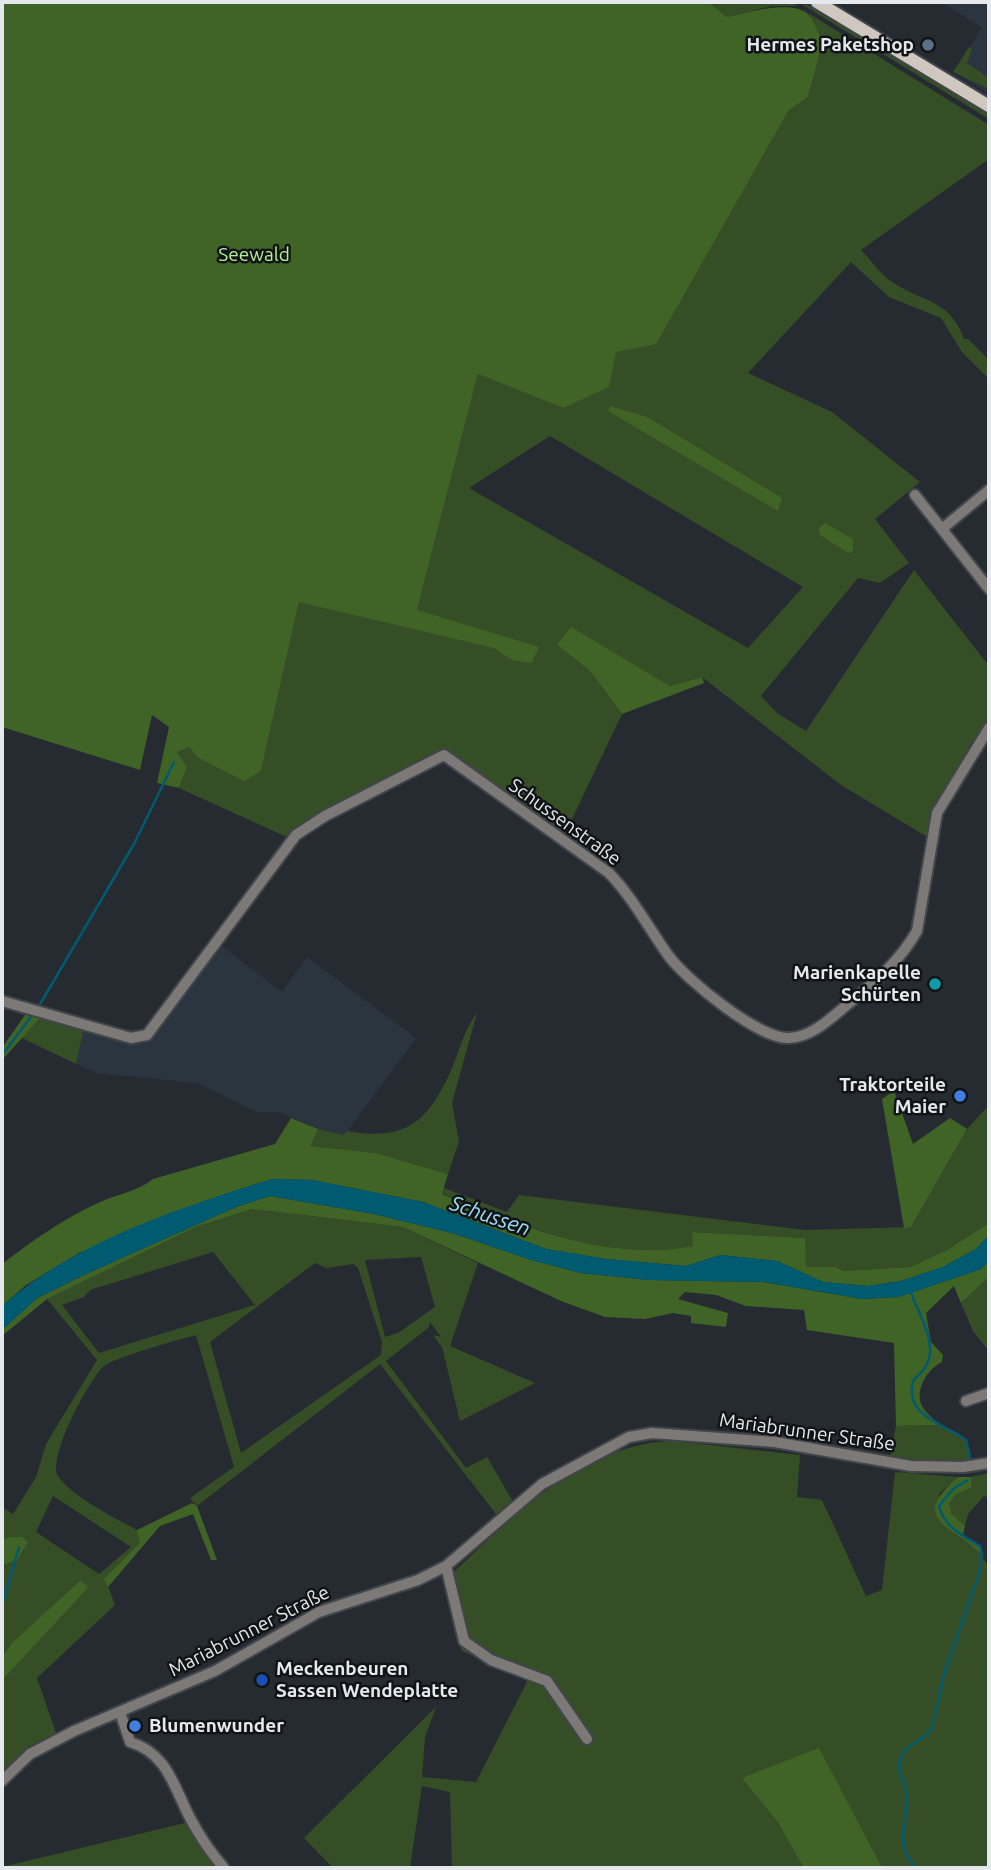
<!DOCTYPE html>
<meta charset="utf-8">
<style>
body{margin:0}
#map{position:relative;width:991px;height:1870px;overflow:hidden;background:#262b32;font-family:Ubuntu,sans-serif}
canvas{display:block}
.frame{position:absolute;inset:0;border:4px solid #e5e9ee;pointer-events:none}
</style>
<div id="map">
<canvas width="991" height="1870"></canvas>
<div class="frame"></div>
</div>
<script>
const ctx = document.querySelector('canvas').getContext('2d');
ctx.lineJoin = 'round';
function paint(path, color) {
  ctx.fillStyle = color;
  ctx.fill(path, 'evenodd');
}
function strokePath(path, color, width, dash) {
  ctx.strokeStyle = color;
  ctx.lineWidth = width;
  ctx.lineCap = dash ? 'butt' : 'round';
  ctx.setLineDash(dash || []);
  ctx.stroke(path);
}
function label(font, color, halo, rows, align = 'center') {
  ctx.font = font + ' Ubuntu,sans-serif';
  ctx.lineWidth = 5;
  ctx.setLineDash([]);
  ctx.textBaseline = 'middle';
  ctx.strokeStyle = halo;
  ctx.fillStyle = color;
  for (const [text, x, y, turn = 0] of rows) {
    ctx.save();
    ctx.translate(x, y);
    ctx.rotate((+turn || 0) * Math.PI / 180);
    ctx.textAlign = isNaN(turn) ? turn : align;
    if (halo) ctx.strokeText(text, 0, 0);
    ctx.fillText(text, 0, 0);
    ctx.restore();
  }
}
paint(new Path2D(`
 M 942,2 L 989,2 L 989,94 L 954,72 L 982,28 Z
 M 218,943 L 282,992 L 307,957 L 416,1038 L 344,1136 L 318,1129 L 279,1112 L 257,1112 L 198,1083 L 97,1073 L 76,1064 L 84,1028 L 131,1042 L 144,1032 Z`), '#2b3540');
paint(new Path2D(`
 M 708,2 L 792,2 L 798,6 L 771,6 L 727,17 Z
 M 805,4 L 989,113 L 989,119 L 803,5 Z
 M 808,13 L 989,125 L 989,159 L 861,250 C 871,260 881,275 892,282 C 925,304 949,298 964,339 L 968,339 L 989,360 L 989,379 L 962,352 L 941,318 L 889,297 L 851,262 L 748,373 L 832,412 L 920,482 L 875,519 L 909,563 L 880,583 L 858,578 L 761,696 L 777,713 L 806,731 L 914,570 L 989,666 L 989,718 L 970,745 L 934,812 L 929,838 L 841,785 L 702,677 L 670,686 L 571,628 L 557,645 L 590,671 L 622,714 L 564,836 L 455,755 L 440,752 L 289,838 L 179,788 L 187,767 L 177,752 L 190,747 L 261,771 L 299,602 L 417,610 L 478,374 L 563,408 L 616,352 L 788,111 L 808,97 L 823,42 ZM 550,436 L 803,587 L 748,648 L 469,488 Z
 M 969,47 L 972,49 L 967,63 L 989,78 L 989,89 L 953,72 Z
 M 477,1013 L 452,1103 L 459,1141 L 448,1174 L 376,1153 L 309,1146 L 318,1129 L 343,1135 L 347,1131 C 406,1142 429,1121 452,1068 C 460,1049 464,1030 477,1013 Z
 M 42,1016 L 84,1028 L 76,1064 L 22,1038 Z
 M 989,1105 L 989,1223 L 947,1250 L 910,1267 L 842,1271 L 836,1267 L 806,1267 L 804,1238 L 693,1232 L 694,1246 C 606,1262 522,1226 442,1193 L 444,1188 L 507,1212 L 519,1195 L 805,1230 L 911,1227 L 967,1129 Z
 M 252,1209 L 403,1227 L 478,1263 L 450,1346 L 535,1383 L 460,1421 L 442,1347 L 433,1335 L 441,1337 L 430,1322 L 428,1328 L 386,1361 L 466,1468 L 487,1457 L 512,1500 L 496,1514 L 380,1364 L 197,1506 L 190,1498 L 234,1467 L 196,1335 C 180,1339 114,1358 104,1366 C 89,1379 47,1458 58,1476 C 70,1495 116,1519 137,1530 L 141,1543 L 105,1578 L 115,1605 L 37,1678 L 56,1733 L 28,1747 L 2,1774 L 2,1507 L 13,1514 L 36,1477 L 46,1444 L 97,1360 L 47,1299 L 196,1227 ZM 213,1252 L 255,1305 L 99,1353 L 62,1305 L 84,1297 L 90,1290 ZM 421,1257 L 435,1307 L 398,1333 L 385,1337 L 365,1260 ZM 315,1263 L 326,1268 L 353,1264 L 358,1268 L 382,1342 L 381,1355 L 241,1453 L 210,1342 ZM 53,1496 L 131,1547 L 99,1574 L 36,1532 Z
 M 989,1277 L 989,1351 L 973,1331 L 961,1303 Z
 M 940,1425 C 963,1436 970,1435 970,1462 L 918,1462 L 890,1457 L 896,1426 Z
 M 672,1441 L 800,1455 L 797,1497 L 822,1500 L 866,1596 L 882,1590 L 895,1472 L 958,1477 L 939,1494 L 954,1533 L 977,1549 L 989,1567 L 989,1868 L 452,1868 L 450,1792 L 422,1786 L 410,1868 L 333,1868 L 304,1838 L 436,1707 L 425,1737 L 422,1777 L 476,1782 L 529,1678 L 462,1651 L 446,1584 L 442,1579 L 452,1574 C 513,1516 582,1444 672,1441 Z
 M 989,1473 L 989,1498 L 984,1496 L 968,1514 L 965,1526 L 952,1514 L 949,1504 L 956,1494 L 971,1488 L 971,1477 Z
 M 189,1822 L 221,1868 L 2,1868 L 2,1867 Z`), '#364e25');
paint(new Path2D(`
 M 2,2 L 708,2 L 727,17 C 748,12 789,0 807,13 C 814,20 818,33 823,42 L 808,97 L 788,111 L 656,344 L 616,352 L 609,387 L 563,408 L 478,374 L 417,610 L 539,647 L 531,663 L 512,660 L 494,648 L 299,602 L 261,771 L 244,781 L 197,757 L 190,747 L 177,752 L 187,767 L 179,788 L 157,783 L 169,727 L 152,715 L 140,770 L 2,727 Z
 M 610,406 L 647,417 L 782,498 L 778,511 L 608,411 Z
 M 825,523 L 853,539 L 853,551 L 848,553 L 820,535 L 819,528 Z
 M 571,627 L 670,686 L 702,677 L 704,683 L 622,714 L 590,671 L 557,645 Z
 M 27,1012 L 42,1016 L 2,1060 L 2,1048 Z
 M 894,1091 L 913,1144 L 950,1118 L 967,1129 L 911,1227 L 904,1228 L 882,1099 Z
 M 291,1118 L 318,1129 L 310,1146 L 376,1153 L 448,1174 L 442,1194 C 522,1226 606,1262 693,1246 L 692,1232 L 805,1238 L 806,1267 L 836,1267 L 843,1271 L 910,1267 L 947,1250 L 989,1223 L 989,1235 L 976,1249 L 943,1267 L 901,1281 L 868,1286 L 823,1282 L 777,1261 L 720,1255 L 686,1266 L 606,1259 L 546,1249 L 423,1202 L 312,1180 L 272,1179 L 225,1194 L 79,1253 L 26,1285 L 2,1306 L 2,1264 C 32,1241 63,1219 98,1203 C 116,1194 137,1192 153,1179 L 275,1144 Z
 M 270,1196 L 374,1214 L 452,1233 L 531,1260 L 581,1273 L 649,1280 L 764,1282 L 862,1299 L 898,1297 L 981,1269 L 989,1261 L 989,1277 L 961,1303 L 954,1286 L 926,1313 L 931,1342 L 943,1355 L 942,1362 C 927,1369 912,1393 924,1409 C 928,1415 935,1420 940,1425 L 896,1426 L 894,1343 L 807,1330 L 804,1310 L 746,1306 L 716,1295 L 685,1292 L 678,1299 L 728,1313 L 726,1327 L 691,1323 L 691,1316 L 673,1313 L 645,1319 L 605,1317 L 561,1301 L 403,1227 L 252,1209 L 196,1227 L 47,1299 L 2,1336 L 2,1330 L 37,1298 L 86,1274 L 236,1207 Z
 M 958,1477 L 971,1477 L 971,1488 L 956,1494 L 949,1504 L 952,1514 L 965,1526 L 963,1535 L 980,1546 L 984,1557 C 955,1525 906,1522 958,1477 Z
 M 192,1503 L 197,1506 L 217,1560 L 211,1560 L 193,1514 L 160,1526 L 108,1587 L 104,1579 L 140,1543 L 137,1530 Z
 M 13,1537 L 22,1537 L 28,1542 L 17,1560 L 2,1565 L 2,1539 Z
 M 80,1581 L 88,1586 L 84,1592 L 2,1680 L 2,1658 L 12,1643 Z
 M 819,1748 L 882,1868 L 804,1868 L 778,1822 L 742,1778 Z`), '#406426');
paint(new Path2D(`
 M 272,1179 L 312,1180 L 423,1202 L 546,1249 L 606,1259 L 686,1266 L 720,1255 L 777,1261 L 823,1282 L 868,1286 L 901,1281 L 943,1267 L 976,1249 L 989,1235 L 989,1261 L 981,1269 L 899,1297 L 862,1299 L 764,1282 L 649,1280 L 581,1273 L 531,1260 L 452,1233 L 374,1214 L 270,1196 L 236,1207 L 86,1274 L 37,1298 L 2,1330 L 2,1306 C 76,1241 179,1208 272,1179 Z`), '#005b70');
strokePath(new Path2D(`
 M 39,1006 L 134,844 L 174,762
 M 2,1055 L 34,1013
 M 910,1290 C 917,1311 938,1342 927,1364 C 924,1371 918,1375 913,1381 C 904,1417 945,1424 966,1440 L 970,1458
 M 2,1605 L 19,1547
 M 917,1868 C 893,1849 908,1820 906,1795 C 906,1781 895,1772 901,1757 C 907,1742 926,1741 932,1727 L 944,1674 L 979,1574 L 982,1554 L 980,1546 C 963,1536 944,1527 939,1506 L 953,1489 L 968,1480`), '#005b70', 2.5);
const minor = new Path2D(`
 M 915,495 L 989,589
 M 943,528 L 989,490
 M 2,1001 L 131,1038 L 147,1035 L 296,835 L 325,816 L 444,755 L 609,873 C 633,898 648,927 668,955 C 685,979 760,1040 789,1038 C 812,1037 831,1018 848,1004 C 874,983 900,961 917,931 L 937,813 L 989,728
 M 966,1401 L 989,1393
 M 446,1566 L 464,1641 L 491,1660 L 547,1681 L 587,1739
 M 120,1712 L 130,1742 C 167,1753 174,1787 190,1818 C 199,1835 211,1853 224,1868
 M 2,1781 L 30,1754 L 74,1731 L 215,1671 L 319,1612 L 418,1580 L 446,1566 L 542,1484 L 629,1437 L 652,1433 L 775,1442 L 911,1466 L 963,1467 L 989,1463`);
const major = new Path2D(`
 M 817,2 L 989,106`);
strokePath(minor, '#41464c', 14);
strokePath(major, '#41464c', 16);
strokePath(minor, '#7d7976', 10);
strokePath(major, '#d0c7c1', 12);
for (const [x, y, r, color] of [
 [928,45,7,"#5c6f8a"],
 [935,984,7,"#0f9aa8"],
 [960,1096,7,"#3f7fe0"],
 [262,1680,7,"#1a4fb4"],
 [135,1726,7,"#3f7fe0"]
]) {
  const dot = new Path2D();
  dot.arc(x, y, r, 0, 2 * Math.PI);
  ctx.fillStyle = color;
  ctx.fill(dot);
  strokePath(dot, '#111417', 2.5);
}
label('bold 19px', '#e5e9ee', '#111417', [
 ["Hermes Paketshop",914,45],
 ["Marienkapelle",921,973],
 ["Schürten",921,995],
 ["Traktorteile",946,1085],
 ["Maier",946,1107],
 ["Meckenbeuren",276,1669,"left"],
 ["Sassen Wendeplatte",276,1691,"left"],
 ["Blumenwunder",149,1726,"left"]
], 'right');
label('19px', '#b7ee95', '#111417', [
 ["Seewald",254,255]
]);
label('19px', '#e5e9ee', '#111417', [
 ["Schussenstraße",565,822,36],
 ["Mariabrunner Straße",807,1432,8],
 ["Mariabrunner Straße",249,1631,-27]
]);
label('italic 21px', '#99e0f7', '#111417', [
 ["Schussen",490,1216,19]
]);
</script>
